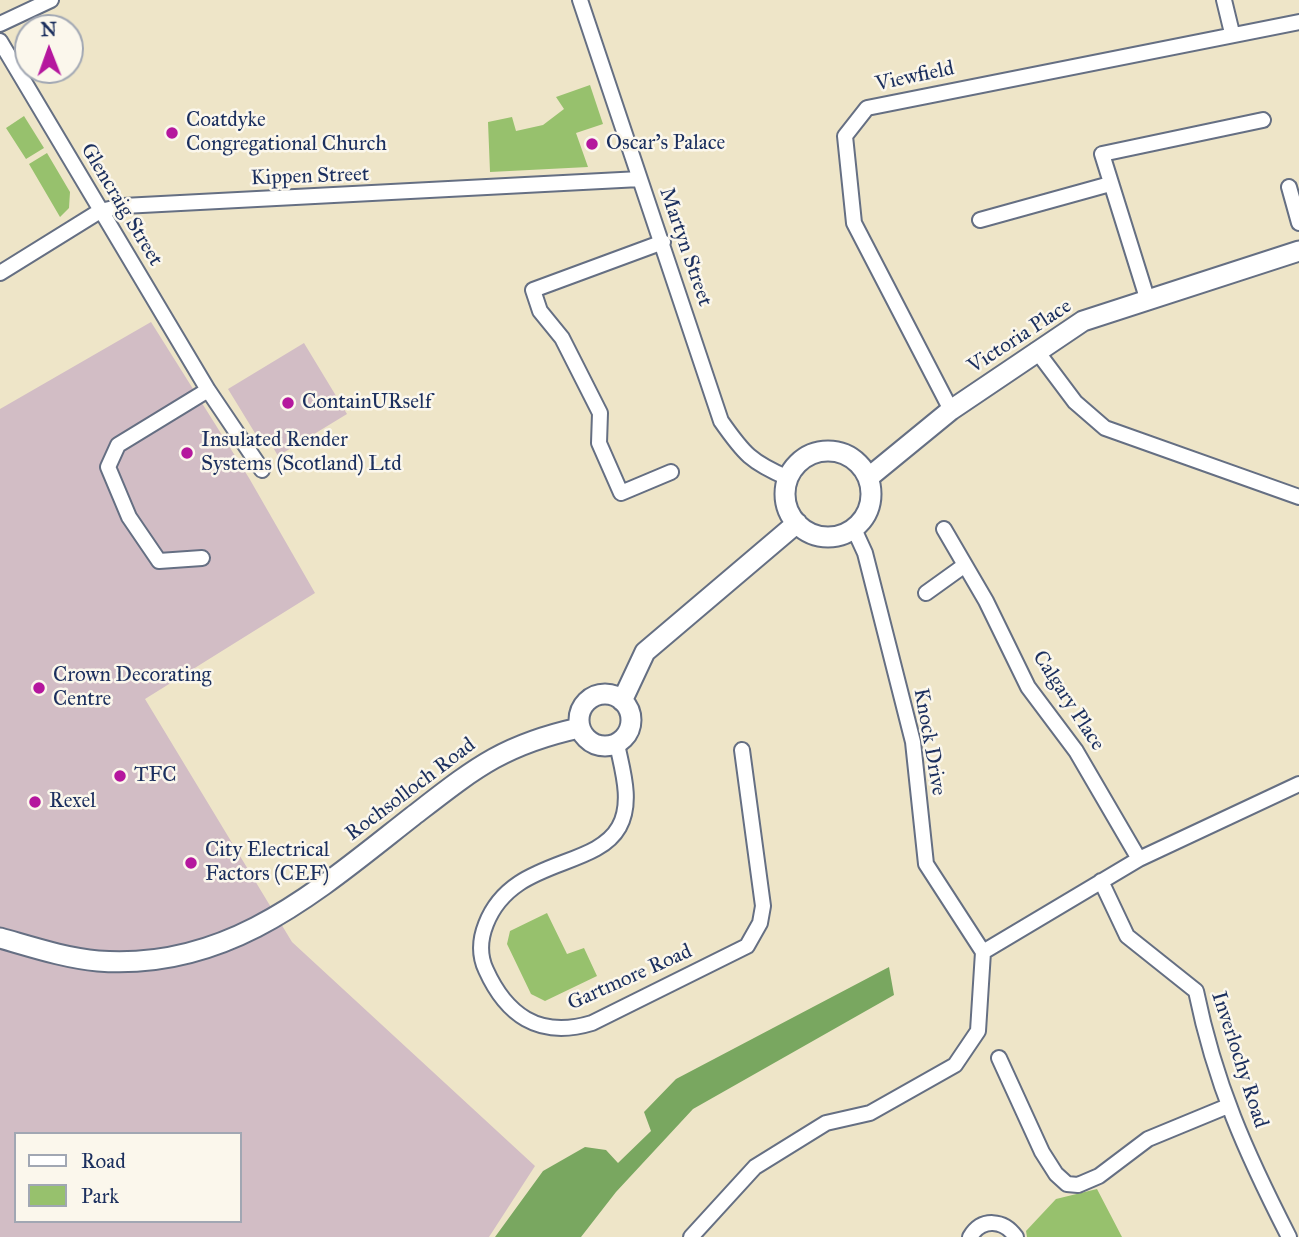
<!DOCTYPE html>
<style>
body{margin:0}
#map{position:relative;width:1299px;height:1237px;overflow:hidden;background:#eee5c8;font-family:"IM FELL Great Primer",serif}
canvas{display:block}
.legend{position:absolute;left:14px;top:1132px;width:228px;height:91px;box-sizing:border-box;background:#fbf7ec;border:2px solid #a1a7b3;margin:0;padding:9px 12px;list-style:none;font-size:21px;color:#1b2f5e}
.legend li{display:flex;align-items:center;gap:14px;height:35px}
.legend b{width:35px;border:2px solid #a1a7b3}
.north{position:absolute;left:14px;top:14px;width:70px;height:70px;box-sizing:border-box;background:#fbf7ec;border:2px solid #a1a7b3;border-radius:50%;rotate:359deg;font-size:19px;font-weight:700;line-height:28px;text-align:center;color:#1b2f5e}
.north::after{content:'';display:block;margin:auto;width:24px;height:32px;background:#b5179e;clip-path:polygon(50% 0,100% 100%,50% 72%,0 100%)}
</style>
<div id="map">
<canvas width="1299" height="1237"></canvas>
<ul class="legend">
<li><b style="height:9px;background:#fff"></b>Road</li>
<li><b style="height:19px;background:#97c16d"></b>Park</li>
</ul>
<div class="north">N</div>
</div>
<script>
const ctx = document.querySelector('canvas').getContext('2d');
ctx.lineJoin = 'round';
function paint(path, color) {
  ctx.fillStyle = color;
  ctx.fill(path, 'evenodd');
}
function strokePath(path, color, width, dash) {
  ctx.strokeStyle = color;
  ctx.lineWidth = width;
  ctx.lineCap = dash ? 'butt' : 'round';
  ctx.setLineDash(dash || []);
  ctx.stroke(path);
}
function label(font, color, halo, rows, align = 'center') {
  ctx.font = font + ' "IM FELL Great Primer",serif';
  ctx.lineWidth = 5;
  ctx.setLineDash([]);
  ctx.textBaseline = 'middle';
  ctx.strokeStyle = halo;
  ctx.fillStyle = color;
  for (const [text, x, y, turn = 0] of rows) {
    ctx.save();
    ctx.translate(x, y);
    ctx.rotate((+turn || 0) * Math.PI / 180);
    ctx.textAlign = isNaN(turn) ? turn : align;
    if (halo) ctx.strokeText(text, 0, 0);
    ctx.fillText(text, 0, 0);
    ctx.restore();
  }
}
paint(new Path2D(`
 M 151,322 L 249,478 L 315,593 L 145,699 L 292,942 L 535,1166 L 489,1237 L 0,1237 L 0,409 ZM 16,1134 L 240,1134 L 240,1221 L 16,1221 Z
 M 304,343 L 347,414 L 278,456 L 270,442 L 258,438 L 228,389 Z`), '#d2bdc5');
paint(new Path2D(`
 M 590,85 L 603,124 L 576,133 L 588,167 L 490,172 L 488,122 L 512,117 L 516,131 L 543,125 L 564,109 L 556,97 Z
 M 24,116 L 44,148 L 26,159 L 6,128 Z
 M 47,153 L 70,192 L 69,208 L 60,217 L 29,164 Z
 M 547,913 L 567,954 L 584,948 L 597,976 L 545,1001 L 531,994 L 507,944 L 510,931 Z
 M 1097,1189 L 1122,1237 L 1027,1237 L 1026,1231 L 1056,1199 Z`), '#97c16d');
paint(new Path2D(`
 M 889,967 L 894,995 L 693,1109 L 616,1192 L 581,1237 L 495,1237 L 543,1171 L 585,1147 L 606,1150 L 618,1163 L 651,1131 L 644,1112 L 676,1079 Z`), '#79a760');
const street = new Path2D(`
 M 580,0 L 721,421 C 744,454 751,462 788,478
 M 1224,0 L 1232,33
 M 0,24 L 51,0
 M 0,41 L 208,390 L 118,445 L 108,467 L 129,517 L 159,561 L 202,558
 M 1289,187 L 1299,223
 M 980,220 L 1110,184
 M 663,242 L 533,290 L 540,311 L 562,338 L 600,413 L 599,443 L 621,493 L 671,472
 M 0,273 L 100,211 L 123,206 L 640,179
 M 1147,298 L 1102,154 L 1263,120
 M 1036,350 L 1075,402 L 1105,428 L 1299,497
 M 208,390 L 262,470
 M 951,410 L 854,223 L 845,136 L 867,108 L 1299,22
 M 854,529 L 865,553 L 913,742 L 926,864 L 983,952
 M 944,529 L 986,601 L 1028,687 L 1076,751 L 1139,859
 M 926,593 L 965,565
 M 617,744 C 622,769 633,802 619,827 C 595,870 512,857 486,924 C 480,939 479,955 486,970 C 495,990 507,1008 526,1019 C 547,1031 569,1030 592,1023 L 747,946 L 760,923 L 763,906 L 742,750
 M 1101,881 L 1127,936 L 1196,991 C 1215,1084 1246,1153 1289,1237
 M 983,952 L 1139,859 L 1299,784
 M 999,1058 L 1042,1152 L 1056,1174 L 1067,1184 L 1078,1185 L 1099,1176 L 1148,1139 L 1228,1106
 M 691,1237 L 755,1167 L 826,1123 L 870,1113 L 955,1065 L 978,1031 L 983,952
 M 970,1237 C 982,1217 1004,1220 1016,1237`);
const secondary = new Path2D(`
 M785 494a43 43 0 1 1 86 0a43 43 0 1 1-86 0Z
 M 868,478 L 951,410 L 1083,321 L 1299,251
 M579 720a26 26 0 1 1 52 0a26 26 0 1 1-52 0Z
 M 622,701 L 645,652 L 797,523
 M 0,938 C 32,947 65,958 98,961 C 229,971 317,891 413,816 C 474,769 502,745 579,728`);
strokePath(street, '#656f83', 18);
strokePath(secondary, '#656f83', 23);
strokePath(street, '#fff', 14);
strokePath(secondary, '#fff', 19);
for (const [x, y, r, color] of [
 [172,133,7,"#b5179e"],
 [592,144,7,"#b5179e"],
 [288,403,7,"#b5179e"],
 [187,453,7,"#b5179e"],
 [39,688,7,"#b5179e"],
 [120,776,7,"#b5179e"],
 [35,802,7,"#b5179e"],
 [191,863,7,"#b5179e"]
]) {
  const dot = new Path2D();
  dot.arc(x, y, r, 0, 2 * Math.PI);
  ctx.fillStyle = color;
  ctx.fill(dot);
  strokePath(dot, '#fbf7ec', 2.5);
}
label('21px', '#1b2f5e', '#fbf7ec', [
 ["Viewfield",915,77,-12],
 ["Kippen Street",310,177,-2],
 ["Glencraig Street",121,205,59],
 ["Martyn Street",685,247,71],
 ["Victoria Place",1020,337,-33],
 ["Calgary Place",1068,701,57],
 ["Knock Drive",929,742,80],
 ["Rochsolloch Road",411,790,-37],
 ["Gartmore Road",630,978,-24],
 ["Inverlochy Road",1239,1060,72]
]);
label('21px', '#1b2f5e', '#fbf7ec', [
 ["Coatdyke",186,121],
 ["Congregational Church",186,145],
 ["Oscar's Palace",606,144],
 ["ContainURself",302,403],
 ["Insulated Render",201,441],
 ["Systems (Scotland) Ltd",201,465],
 ["Crown Decorating",53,676],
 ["Centre",53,700],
 ["TFC",134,776],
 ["Rexel",49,802],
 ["City Electrical",205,851],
 ["Factors (CEF)",205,875]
], 'left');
</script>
